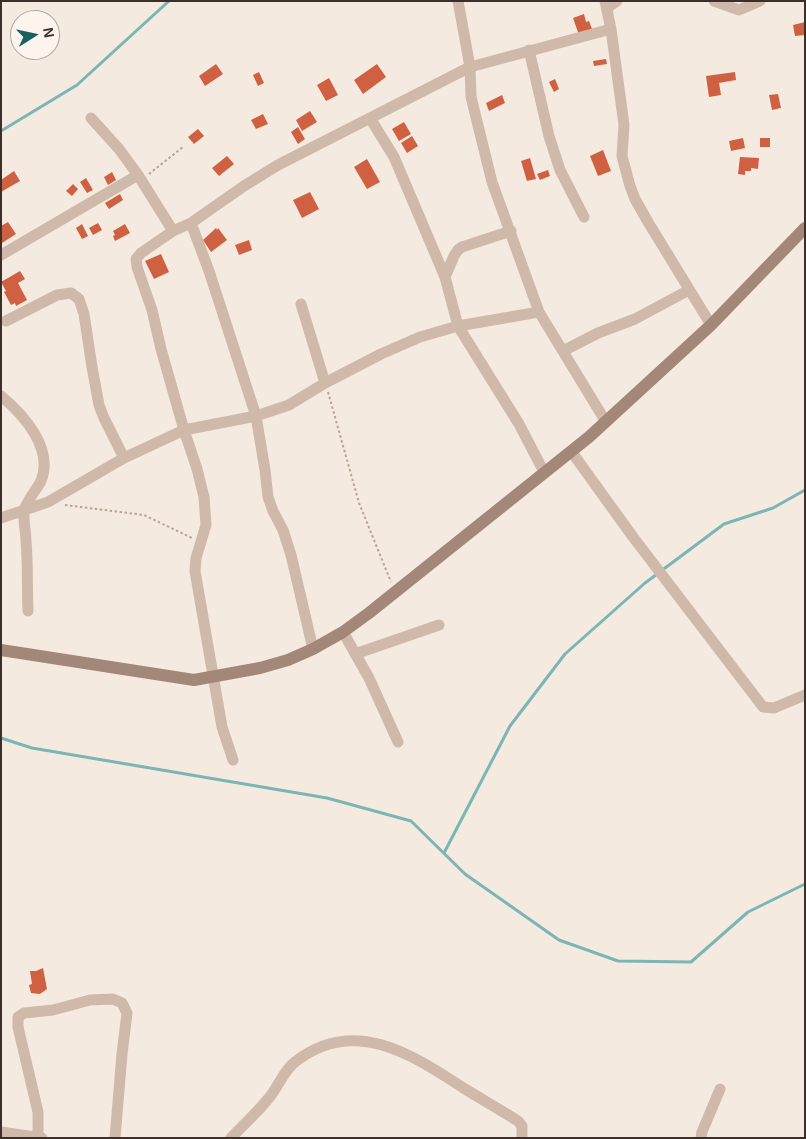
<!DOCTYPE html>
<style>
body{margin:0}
#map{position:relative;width:806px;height:1139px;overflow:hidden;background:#f5eadf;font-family:Arial,sans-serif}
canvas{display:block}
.frame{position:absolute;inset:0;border:2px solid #3c2f2a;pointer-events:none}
.north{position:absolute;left:10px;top:10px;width:50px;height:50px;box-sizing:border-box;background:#fcf4ed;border:1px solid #afa59f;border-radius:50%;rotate:80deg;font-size:14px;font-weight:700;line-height:20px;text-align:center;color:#3c2f2a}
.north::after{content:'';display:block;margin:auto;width:18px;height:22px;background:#1b5f62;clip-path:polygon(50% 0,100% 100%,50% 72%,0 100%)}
</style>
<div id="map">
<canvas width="806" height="1139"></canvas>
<div class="frame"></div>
<div class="north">N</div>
</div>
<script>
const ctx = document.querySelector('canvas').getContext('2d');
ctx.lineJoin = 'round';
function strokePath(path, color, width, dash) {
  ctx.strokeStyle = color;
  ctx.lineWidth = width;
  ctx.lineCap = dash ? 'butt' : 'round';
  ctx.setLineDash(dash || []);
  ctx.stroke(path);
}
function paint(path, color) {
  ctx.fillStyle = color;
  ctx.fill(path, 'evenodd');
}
strokePath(new Path2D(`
 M 1,131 L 77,85 L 169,1
 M 1,738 L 32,748 L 327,798 L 411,821 L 465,874 L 559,940 L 618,961 L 691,962 L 748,912 L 805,884
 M 444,853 L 510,726 L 565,654 L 645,583 L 724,524 L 773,508 L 805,490`), '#7bb5b5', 3);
paint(new Path2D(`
 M 584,14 L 586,22 L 589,21 L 592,29 L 579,35 L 573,18 Z
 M 805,22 L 805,35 L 795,36 L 793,25 Z
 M 606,59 L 607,64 L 594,66 L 593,61 Z
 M 216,64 L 223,74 L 205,86 L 199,76 Z
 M 377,64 L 386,77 L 363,94 L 354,80 Z
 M 259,72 L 264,83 L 258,86 L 253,75 Z
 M 735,72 L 736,80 L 719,83 L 721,95 L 709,97 L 706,76 Z
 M 329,78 L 338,95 L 326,101 L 317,85 Z
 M 555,79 L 559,89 L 554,92 L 549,82 Z
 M 778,94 L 781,108 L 772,110 L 769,95 Z
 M 502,95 L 505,103 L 489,111 L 486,103 Z
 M 310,111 L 317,122 L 302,131 L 296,120 Z
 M 263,114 L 268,124 L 256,129 L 251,120 Z
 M 404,122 L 411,134 L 399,141 L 392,129 Z
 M 298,127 L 305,139 L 298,144 L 291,132 Z
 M 198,129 L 204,136 L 194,144 L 188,137 Z
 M 412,136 L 418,146 L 407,153 L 401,143 Z
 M 743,138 L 745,148 L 731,151 L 729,141 Z
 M 760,138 L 770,138 L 770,147 L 760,147 Z
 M 603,150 L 611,171 L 598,176 L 590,156 Z
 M 227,156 L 234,164 L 219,176 L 212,168 Z
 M 740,157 L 759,158 L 758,169 L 751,168 L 751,171 L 745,171 L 745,175 L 738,174 Z
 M 530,158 L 536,179 L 527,181 L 521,161 Z
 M 367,159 L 380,182 L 367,189 L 354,167 Z
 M 548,170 L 550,176 L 540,180 L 537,174 Z
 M 14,171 L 20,181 L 1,192 L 1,180 Z
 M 112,172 L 116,180 L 108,185 L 104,177 Z
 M 86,178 L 93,190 L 87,193 L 80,182 Z
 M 73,184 L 78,189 L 72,196 L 66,191 Z
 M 310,192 L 319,209 L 302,218 L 293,200 Z
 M 120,194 L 123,200 L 109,209 L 105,203 Z
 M 8,222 L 16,234 L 2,243 L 1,226 Z
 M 98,223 L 102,230 L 93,235 L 89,228 Z
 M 82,224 L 88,236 L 82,239 L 76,228 Z
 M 125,224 L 130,233 L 115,241 L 113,236 L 115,235 L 113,231 Z
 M 216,228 L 217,230 L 218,228 L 227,240 L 211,252 L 203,240 Z
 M 249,240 L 252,250 L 239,255 L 235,245 Z
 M 161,254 L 169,272 L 154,279 L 145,261 Z
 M 20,271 L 25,279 L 18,283 L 27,300 L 16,306 L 15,303 L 11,305 L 4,292 L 6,291 L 1,282 Z
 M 43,968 L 47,989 L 40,994 L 31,993 L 29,985 L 32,984 L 30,971 L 36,971 Z`), '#d06042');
strokePath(new Path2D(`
 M 149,174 L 183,147
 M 328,392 L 359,503 L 391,582
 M 65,505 L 144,515 L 192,538`), '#bba393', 2, [2.5, 2.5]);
strokePath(new Path2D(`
 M 458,1 L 470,67 L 471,97 L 492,182 L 539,312 L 606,422
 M 605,1 L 611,29 L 624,125 L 622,156 L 630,186 L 635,199 L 648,222 L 711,325
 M 714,1 L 739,10 L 760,1
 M 607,8 L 617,1
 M 529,50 L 549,136 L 560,170 L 584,217
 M 91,118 L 119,149 L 138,175 L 173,231
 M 370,118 L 394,157 L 445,277 L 458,326 L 519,424 L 544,472
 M 191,223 L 209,271 L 256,416 L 265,470 L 268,497 L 273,511 L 283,530 L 291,555 L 313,649
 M 1,255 L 138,175
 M 445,277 L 454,256 L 458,250 L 462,247 L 511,231
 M 301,304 L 325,383
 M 6,321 L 57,295 L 71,293 L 79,299 L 84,314 L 92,367 L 99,405 L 104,418 L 124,458
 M 563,351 L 598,333 L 635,319 L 689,290
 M 1,396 C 24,415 54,449 41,481 C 37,489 25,503 24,511 C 23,520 26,532 26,541 C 28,564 27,588 28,611
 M 571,451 L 633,537 L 763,707 L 774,708 L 805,695
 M 1,518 L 48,502 L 124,458 L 184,430 L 256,416 L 289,405 L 325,383 L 381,354 L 420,337 L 458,326 L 539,312
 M 343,632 L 369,678 L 398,742
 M 355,654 L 439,625
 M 233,760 L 222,727 L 195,571 L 196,558 L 206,525 L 204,497 L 197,469 L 184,430 L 161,349 L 152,310 L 137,267 L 136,259 L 141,253 L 173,231 L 191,223 L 244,186 L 278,165 L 470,67 L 611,29
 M 1,1132 L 42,1138
 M 38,1138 L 38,1112 L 18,1027 L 18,1017 L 24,1013 L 53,1010 L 90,1000 L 113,999 L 122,1003 L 127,1013 L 122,1054 L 115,1138
 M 231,1138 C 243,1125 257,1113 268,1099 C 278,1088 283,1071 295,1062 C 354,1015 413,1055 465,1089 C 483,1100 501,1110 518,1121 L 522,1126 L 522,1138
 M 701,1138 L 702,1132 L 720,1089`), '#cfb9aa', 11);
strokePath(new Path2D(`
 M 1,650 L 194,680 L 260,668 L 288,660 L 313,649 L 343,632 L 369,613 L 589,437 L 711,325 L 805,228`), '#a3887a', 12);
</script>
